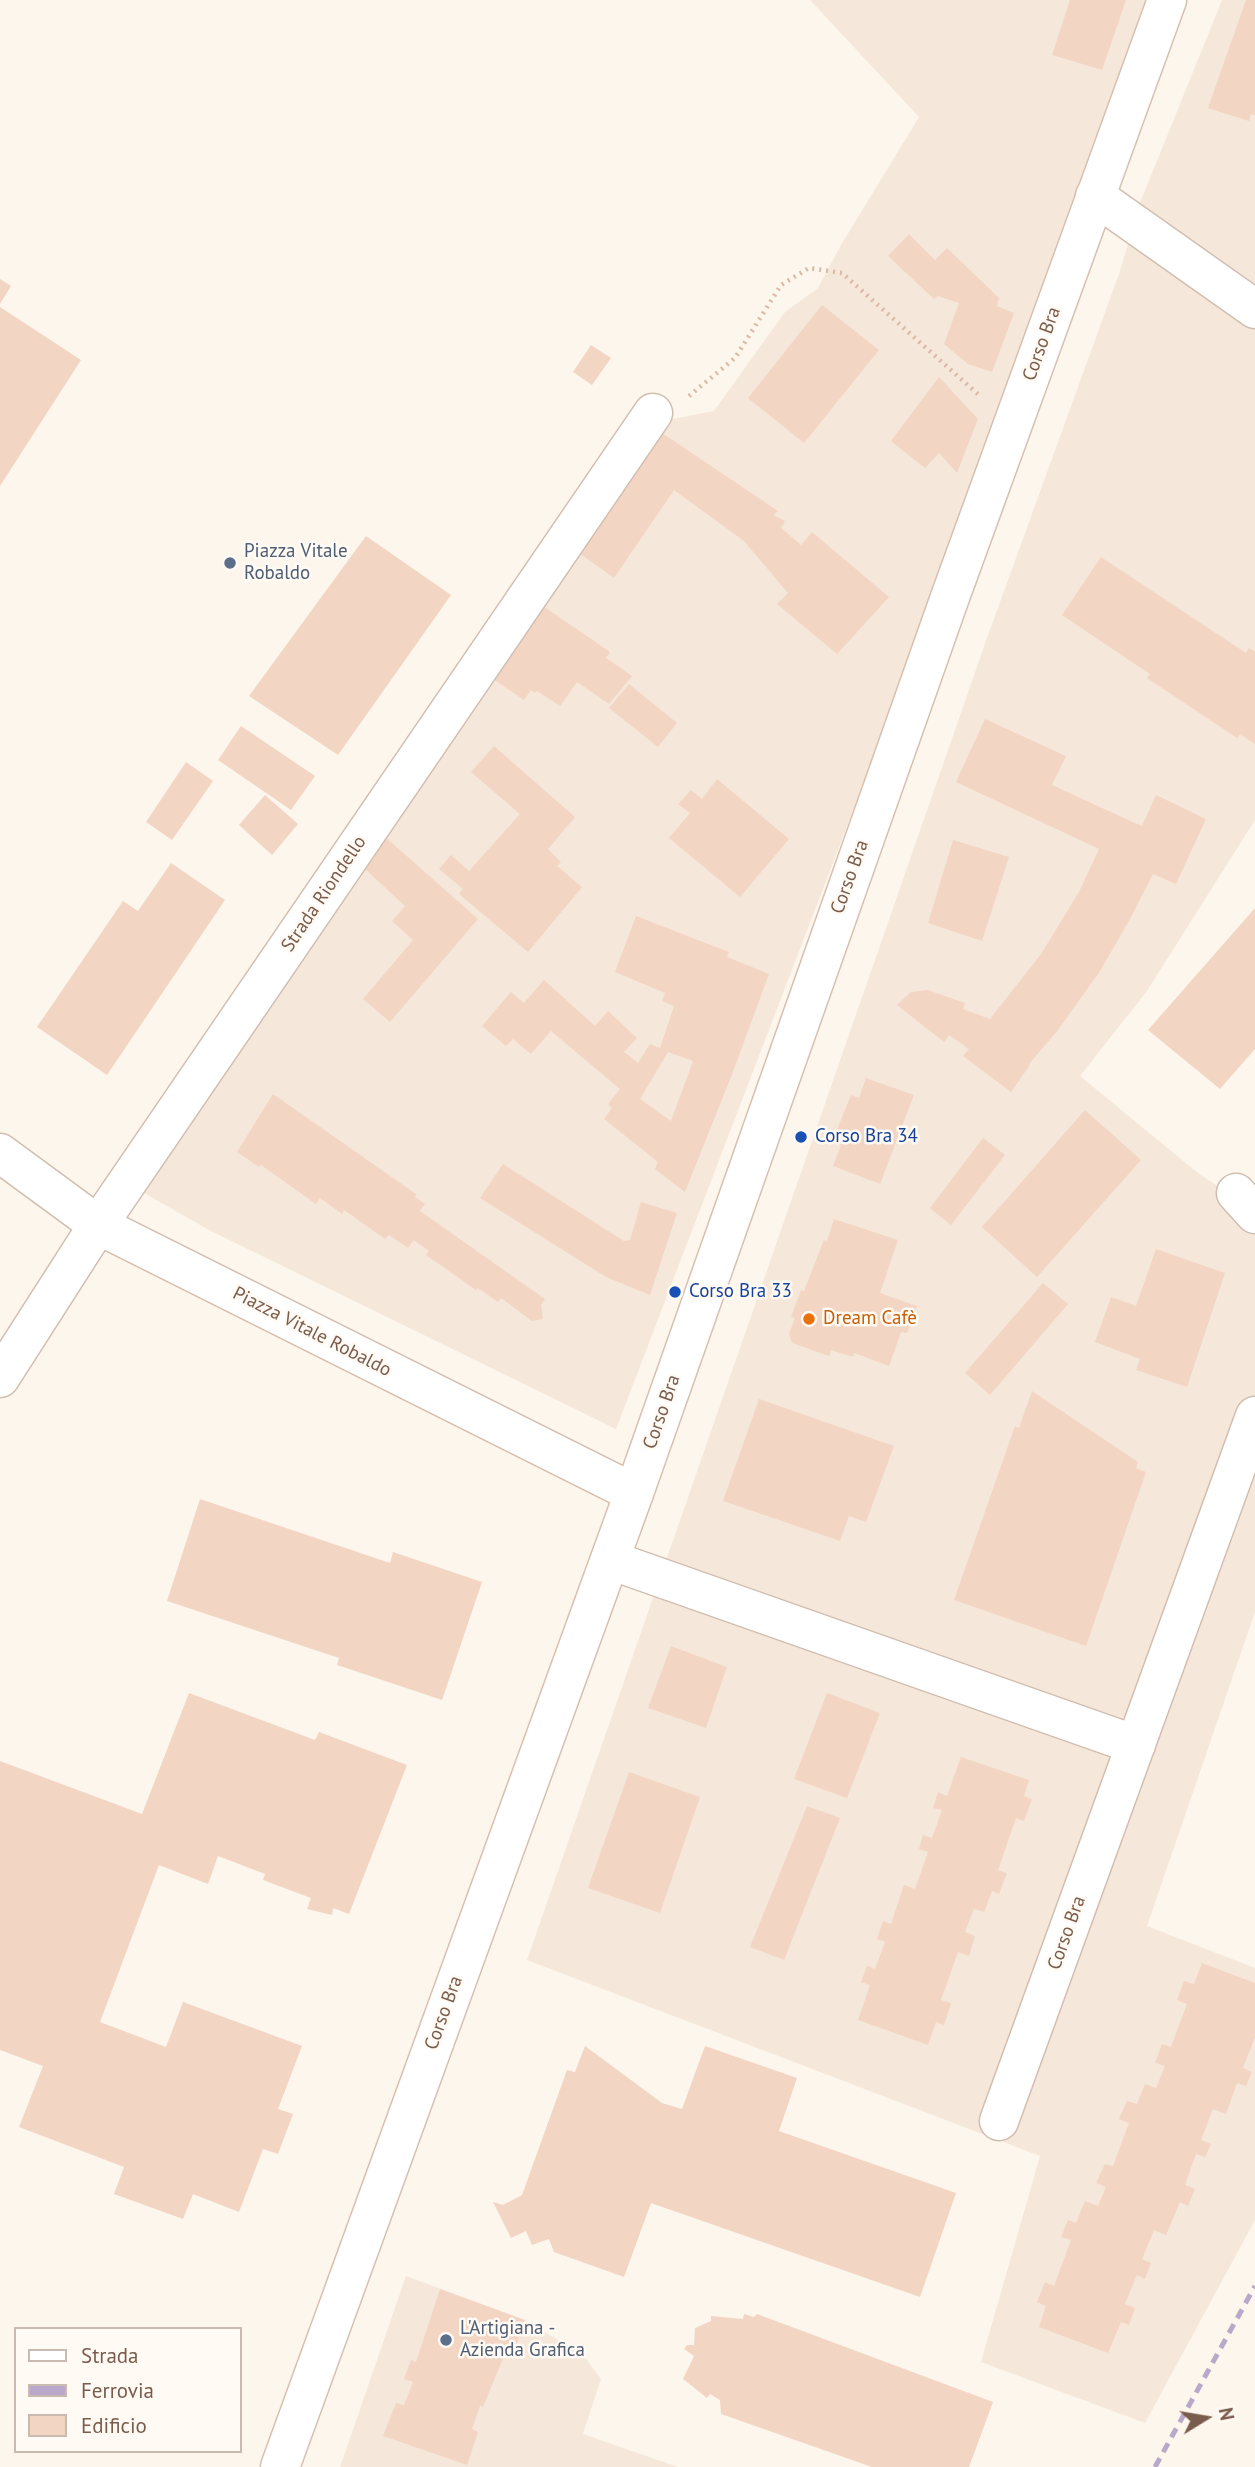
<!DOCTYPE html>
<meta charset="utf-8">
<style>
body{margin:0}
#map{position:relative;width:1255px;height:2467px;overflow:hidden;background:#fdf6ec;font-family:"PT Sans",sans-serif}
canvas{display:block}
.legend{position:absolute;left:14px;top:2327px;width:228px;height:126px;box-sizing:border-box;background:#fffaf3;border:2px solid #cabbb1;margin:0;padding:9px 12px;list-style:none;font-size:21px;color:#7a5c4d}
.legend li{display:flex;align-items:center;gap:14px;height:35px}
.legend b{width:35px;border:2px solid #cabbb1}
.north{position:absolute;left:1171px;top:2383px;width:70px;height:70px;-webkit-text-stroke:5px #fffaf3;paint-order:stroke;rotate:79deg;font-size:19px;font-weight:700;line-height:28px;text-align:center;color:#7a5c4d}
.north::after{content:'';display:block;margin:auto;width:24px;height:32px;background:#7a5c4d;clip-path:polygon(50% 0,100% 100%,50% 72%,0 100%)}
</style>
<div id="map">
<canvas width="1255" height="2467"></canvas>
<ul class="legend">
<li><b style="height:9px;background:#fff"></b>Strada</li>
<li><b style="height:9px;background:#b9a8c9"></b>Ferrovia</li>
<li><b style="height:19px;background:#f3d5c3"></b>Edificio</li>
</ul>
<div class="north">N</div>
</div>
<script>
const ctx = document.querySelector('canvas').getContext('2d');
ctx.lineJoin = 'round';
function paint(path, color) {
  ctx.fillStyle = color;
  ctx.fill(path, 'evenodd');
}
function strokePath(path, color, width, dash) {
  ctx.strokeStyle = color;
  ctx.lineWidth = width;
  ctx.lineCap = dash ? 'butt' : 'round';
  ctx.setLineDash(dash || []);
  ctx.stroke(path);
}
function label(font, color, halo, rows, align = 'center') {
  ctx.font = font + ' "PT Sans",sans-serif';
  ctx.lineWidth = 5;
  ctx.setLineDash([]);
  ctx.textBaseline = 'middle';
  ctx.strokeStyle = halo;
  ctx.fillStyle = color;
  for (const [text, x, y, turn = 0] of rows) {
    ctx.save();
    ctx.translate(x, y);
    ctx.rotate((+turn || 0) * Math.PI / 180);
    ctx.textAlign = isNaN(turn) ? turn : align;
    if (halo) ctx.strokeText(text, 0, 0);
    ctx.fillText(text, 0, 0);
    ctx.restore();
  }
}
paint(new Path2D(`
 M 810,0 L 1153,0 L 1013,393 L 616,1429 L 209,1230 L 144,1193 L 662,421 L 714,411 L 785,312 L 818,288 L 841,245 L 919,117 Z
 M 1222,0 L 1255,0 L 1255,820 L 1147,991 L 1080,1076 L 1198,1173 L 1255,1211 L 1255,1612 L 1147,1926 L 1255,1968 L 1255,2220 L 1145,2423 L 981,2362 L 1040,2156 L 527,1960 L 987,638 L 1120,271 L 1140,203 Z
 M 406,2276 L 525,2320 L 584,2356 L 601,2379 L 583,2434 L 678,2467 L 340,2467 Z`), '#f5e8da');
paint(new Path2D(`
 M 1070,0 L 1126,0 L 1102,70 L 1052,55 Z
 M 1246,0 L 1255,0 L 1255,115 L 1251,114 L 1249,121 L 1208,108 Z
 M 909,234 L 935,260 L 947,248 L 999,298 L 997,306 L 1014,313 L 992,372 L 968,364 L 944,344 L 959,303 L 938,296 L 934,299 L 888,256 Z
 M 0,279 L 11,286 L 0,304 Z
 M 822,305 L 879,350 L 804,443 L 748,398 Z
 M 0,307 L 81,360 L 0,486 Z
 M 591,345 L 611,358 L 592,385 L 573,372 Z
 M 939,377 L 978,419 L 957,473 L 939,453 L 925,468 L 891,441 Z
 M 662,433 L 778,511 L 773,515 L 785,521 L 781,528 L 801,545 L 812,532 L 889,597 L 837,654 L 777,604 L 788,593 L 744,541 L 674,490 L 614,578 L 579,553 Z
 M 366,536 L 451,595 L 338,755 L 249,696 Z
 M 1101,557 L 1246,653 L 1249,648 L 1255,652 L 1255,744 L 1240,734 L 1237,738 L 1147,678 L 1150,674 L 1062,615 Z
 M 543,606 L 610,652 L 606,658 L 632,676 L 609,704 L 577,682 L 560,706 L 537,691 L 535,693 L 531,690 L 524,700 L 493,679 Z
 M 629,684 L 677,723 L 658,747 L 609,708 Z
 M 985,719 L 1066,756 L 1052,785 L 1137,824 L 1142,826 L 1156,795 L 1206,819 L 1176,884 L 1153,874 L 1130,919 L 1100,971 L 1058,1030 L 1029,1064 L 1030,1065 L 1011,1092 L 963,1056 L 969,1049 L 949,1035 L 944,1042 L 897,1005 L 911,992 L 928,990 L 965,1003 L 963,1009 L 990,1019 L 1041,954 L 1079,892 L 1099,849 L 956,782 Z
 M 241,726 L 315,776 L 291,810 L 218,760 Z
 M 494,746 L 575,817 L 548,849 L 561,862 L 557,866 L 582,887 L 528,952 L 459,894 L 463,889 L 439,869 L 451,855 L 469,871 L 520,814 L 471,772 Z
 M 186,762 L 213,781 L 172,840 L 146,822 Z
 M 717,779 L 789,839 L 740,897 L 669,838 L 690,813 L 678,804 L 691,790 L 702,799 Z
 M 265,795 L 298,824 L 272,855 L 239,825 Z
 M 384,836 L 478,919 L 390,1022 L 363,999 L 413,940 L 392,921 L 405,906 L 364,868 Z
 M 953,840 L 1009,857 L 982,941 L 928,923 Z
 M 171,863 L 225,900 L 107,1075 L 37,1027 L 123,901 L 138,911 Z
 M 1255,908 L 1255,1049 L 1220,1089 L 1148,1030 Z
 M 636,916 L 729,952 L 727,957 L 769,974 L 731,1077 L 685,1192 L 655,1169 L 658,1162 L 604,1119 L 612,1108 L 608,1104 L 620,1089 L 551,1031 L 531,1054 L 513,1039 L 506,1046 L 482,1026 L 511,992 L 524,1003 L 544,980 L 595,1026 L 608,1011 L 637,1038 L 624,1052 L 638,1063 L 650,1044 L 660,1048 L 674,1006 L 662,1001 L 665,993 L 615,972 ZM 668,1052 L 693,1061 L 671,1121 L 640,1099 Z
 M 866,1078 L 914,1095 L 880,1184 L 833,1166 L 841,1145 L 832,1142 L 851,1095 L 859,1098 Z
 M 273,1094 L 416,1194 L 415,1197 L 425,1204 L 420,1211 L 545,1299 L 541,1305 L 543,1319 L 532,1321 L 501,1298 L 498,1302 L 478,1288 L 476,1290 L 426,1255 L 429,1251 L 414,1240 L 408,1248 L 389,1235 L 385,1239 L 344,1210 L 342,1214 L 320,1198 L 316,1204 L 261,1165 L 259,1167 L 237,1152 Z
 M 1085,1110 L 1141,1160 L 1037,1277 L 982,1227 Z
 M 983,1138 L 1005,1155 L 951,1225 L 930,1208 Z
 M 503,1164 L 624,1241 L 630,1240 L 641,1202 L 677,1213 L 650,1295 L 606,1277 L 480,1198 Z
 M 834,1219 L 898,1240 L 880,1293 L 917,1306 L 907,1333 L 901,1332 L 889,1366 L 854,1353 L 853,1357 L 831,1350 L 829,1356 L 792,1343 L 789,1334 L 795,1318 L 791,1317 L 801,1290 L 804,1291 L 824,1240 L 827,1241 Z
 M 1156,1249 L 1225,1273 L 1187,1387 L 1136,1370 L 1140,1359 L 1095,1342 L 1111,1297 L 1136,1306 Z
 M 1043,1283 L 1068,1304 L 990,1395 L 965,1373 Z
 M 1032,1391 L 1138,1462 L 1136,1468 L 1146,1472 L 1086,1646 L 954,1600 L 1015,1426 L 1019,1428 Z
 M 759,1399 L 894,1446 L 866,1522 L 849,1516 L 840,1541 L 723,1501 Z
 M 200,1499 L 390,1563 L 393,1552 L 482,1582 L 442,1700 L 337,1665 L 339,1658 L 167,1601 Z
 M 671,1646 L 727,1667 L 706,1728 L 648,1708 Z
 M 189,1693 L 315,1740 L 319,1732 L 407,1765 L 349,1914 L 333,1908 L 332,1915 L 307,1909 L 311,1898 L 263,1880 L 265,1874 L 218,1856 L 208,1884 L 159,1865 L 100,2022 L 166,2047 L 183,2002 L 302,2046 L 278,2109 L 293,2114 L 278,2154 L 263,2149 L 239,2212 L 193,2194 L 183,2219 L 114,2194 L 124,2167 L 19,2127 L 43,2066 L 0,2050 L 0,1761 L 142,1814 Z
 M 827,1693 L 880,1713 L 847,1798 L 794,1779 Z
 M 961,1757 L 1029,1780 L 1024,1796 L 1032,1799 L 1024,1821 L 1016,1818 L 998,1870 L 1007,1873 L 999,1894 L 992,1891 L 984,1912 L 974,1909 L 965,1932 L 975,1936 L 969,1956 L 958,1952 L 941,2000 L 951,2003 L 944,2025 L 936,2022 L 928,2045 L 858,2020 L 870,1985 L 861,1982 L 867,1966 L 875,1969 L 885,1942 L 877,1939 L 883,1921 L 891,1924 L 904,1885 L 915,1889 L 928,1852 L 919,1849 L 923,1835 L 932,1838 L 942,1810 L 933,1808 L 938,1792 L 947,1796 Z
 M 629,1772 L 700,1797 L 660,1913 L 588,1888 Z
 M 807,1806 L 840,1818 L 784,1960 L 750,1947 Z
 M 1202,1963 L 1255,1983 L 1255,2037 L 1243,2068 L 1252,2072 L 1246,2086 L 1237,2083 L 1226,2114 L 1213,2109 L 1201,2140 L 1211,2144 L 1205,2157 L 1196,2154 L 1185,2185 L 1195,2189 L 1188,2206 L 1180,2202 L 1166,2235 L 1154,2230 L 1142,2259 L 1151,2263 L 1145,2279 L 1137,2275 L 1125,2304 L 1135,2308 L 1129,2325 L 1121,2322 L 1108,2353 L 1039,2327 L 1046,2306 L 1037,2302 L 1045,2282 L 1054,2286 L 1071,2240 L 1061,2237 L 1068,2220 L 1076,2223 L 1085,2201 L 1098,2206 L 1106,2187 L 1096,2183 L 1105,2164 L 1113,2166 L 1129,2123 L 1119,2119 L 1127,2101 L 1137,2104 L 1145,2084 L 1156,2088 L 1165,2066 L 1155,2063 L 1162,2044 L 1171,2047 L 1187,2004 L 1177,2000 L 1184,1981 L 1194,1984 Z
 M 585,2046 L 662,2103 L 682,2109 L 705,2046 L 797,2078 L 779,2131 L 956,2193 L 920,2297 L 651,2203 L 624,2277 L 554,2252 L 549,2239 L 532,2245 L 526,2231 L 511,2238 L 493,2202 L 503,2205 L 522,2195 L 567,2070 L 575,2072 Z
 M 440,2289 L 525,2320 L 511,2359 L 504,2356 L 483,2407 L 480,2406 L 472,2429 L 478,2432 L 467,2465 L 383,2436 L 396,2403 L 404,2405 L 413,2382 L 404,2379 L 411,2360 L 416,2362 Z
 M 744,2314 L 754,2317 L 757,2314 L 993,2402 L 969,2467 L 872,2467 L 721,2414 L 720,2400 L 710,2394 L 707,2398 L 683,2379 L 694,2356 L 684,2349 L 687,2345 L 694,2345 L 695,2328 L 711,2321 L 711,2316 L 743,2319 Z`), '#f3d5c3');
const street = new Path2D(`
 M 1095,196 L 1255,309
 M 0,1153 L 98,1225 L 634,1493
 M 1236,1193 L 1255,1214
 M 0,1378 L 98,1225 L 653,413
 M 610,1560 L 1136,1745
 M 999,2121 L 1255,1416`);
const secondary = new Path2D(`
 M 280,2467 L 634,1493 L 949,600 L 1167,0`);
strokePath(street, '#d1beb0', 41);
strokePath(secondary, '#d6c0b0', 41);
strokePath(new Path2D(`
 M 689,396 L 735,358 L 781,285 L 809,268 L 842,273 L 980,396`), '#d9b8a5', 4.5, [2, 5]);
strokePath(street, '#fff', 38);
strokePath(secondary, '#fff', 38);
strokePath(new Path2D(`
 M 1155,2467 L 1255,2286`), '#b9a8c9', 5, [10, 7]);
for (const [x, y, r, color] of [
 [230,563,7,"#5c6f8a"],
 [801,1137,7,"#1a4fb4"],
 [675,1292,7,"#1a4fb4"],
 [809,1319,7,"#e8710a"],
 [446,2340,7,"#5c6f8a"]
]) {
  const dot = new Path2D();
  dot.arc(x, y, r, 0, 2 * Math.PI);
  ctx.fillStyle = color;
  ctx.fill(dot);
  strokePath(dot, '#fffaf3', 2.5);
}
label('19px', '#7a5c4d', '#fffaf3', [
 ["Corso Bra",1042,344,-70],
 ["Corso Bra",850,877,-70],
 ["Strada Riondello",324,894,-56],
 ["Piazza Vitale Robaldo",312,1332,27],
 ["Corso Bra",662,1412,-71],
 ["Corso Bra",1067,1933,-70],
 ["Corso Bra",444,2013,-70]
]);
label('19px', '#4e5e75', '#fffaf3', [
 ["Piazza Vitale",244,552],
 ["Robaldo",244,574],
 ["L'Artigiana -",460,2329],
 ["Azienda Grafica",460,2351]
], 'left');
label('19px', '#164399', '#fffaf3', [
 ["Corso Bra 34",815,1137],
 ["Corso Bra 33",689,1292]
], 'left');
label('19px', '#c56008', '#fffaf3', [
 ["Dream Cafè",823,1319]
], 'left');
</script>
